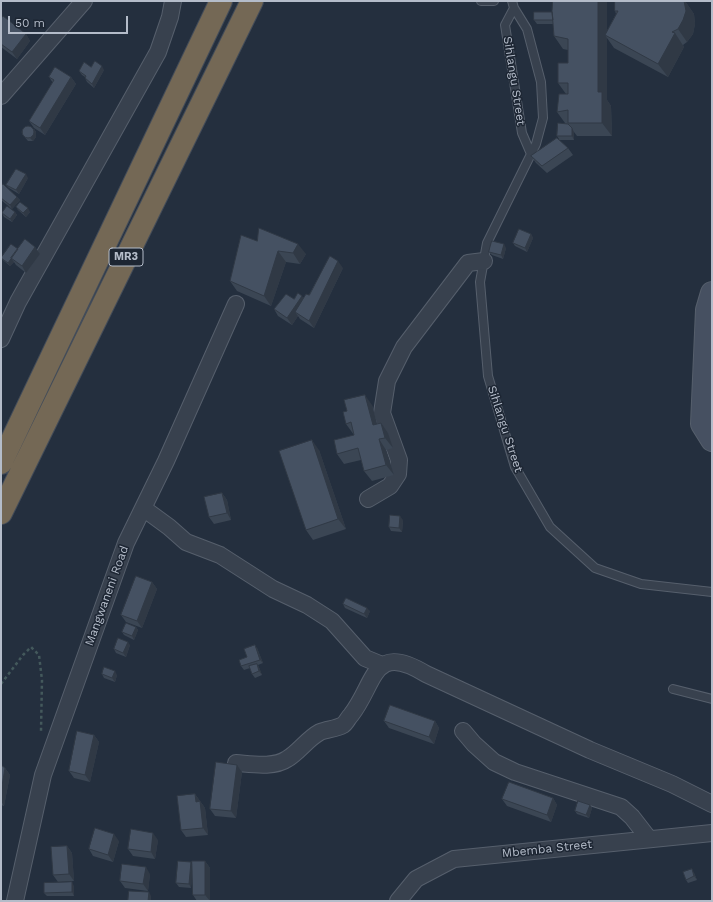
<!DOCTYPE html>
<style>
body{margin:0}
#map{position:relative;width:713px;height:902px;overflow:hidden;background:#242f3e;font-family:"Work Sans",sans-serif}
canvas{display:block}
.frame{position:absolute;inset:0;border:2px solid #b4bcc9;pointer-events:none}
.scale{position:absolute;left:8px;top:16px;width:120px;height:18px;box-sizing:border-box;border:2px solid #b4bcc9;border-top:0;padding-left:5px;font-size:12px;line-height:14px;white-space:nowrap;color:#b4bcc9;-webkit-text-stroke:3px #1d2633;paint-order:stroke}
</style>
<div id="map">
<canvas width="713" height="902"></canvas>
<div class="frame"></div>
<div class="scale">50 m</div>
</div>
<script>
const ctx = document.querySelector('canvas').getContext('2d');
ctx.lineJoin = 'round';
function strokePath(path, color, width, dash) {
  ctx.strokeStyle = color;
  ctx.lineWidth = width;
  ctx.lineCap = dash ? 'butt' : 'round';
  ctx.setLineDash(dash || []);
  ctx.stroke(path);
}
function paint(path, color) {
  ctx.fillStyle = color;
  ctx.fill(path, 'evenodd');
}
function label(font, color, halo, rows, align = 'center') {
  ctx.font = font + ' "Work Sans",sans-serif';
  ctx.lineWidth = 3;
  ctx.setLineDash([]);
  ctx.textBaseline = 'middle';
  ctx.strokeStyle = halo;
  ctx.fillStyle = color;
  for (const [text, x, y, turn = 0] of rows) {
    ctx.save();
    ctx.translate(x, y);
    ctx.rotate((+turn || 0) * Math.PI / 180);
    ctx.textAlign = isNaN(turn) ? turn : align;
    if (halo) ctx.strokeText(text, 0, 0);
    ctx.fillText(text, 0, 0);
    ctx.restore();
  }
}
const lane = new Path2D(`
 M 481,1 L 494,1
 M 512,1 L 514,8 L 527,29 L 541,82 L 543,118 L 536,144 L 487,243 L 480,282 L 488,376 L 515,467 L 550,527 L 595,568 L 641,584 L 712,592
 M 514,8 L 505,25 L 522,133 L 531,154
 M 673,689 L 712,699`);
const street = new Path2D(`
 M 1,96 L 84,1
 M 1,339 L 18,302 L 158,52 L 170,17 L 173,1
 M 368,499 L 390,486 L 398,474 L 399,460 L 382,413 L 387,381 L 404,347 L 468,263 L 484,261
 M 143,508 L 169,527 L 186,542 L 220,555 L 273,589 L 307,605 L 332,621 L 365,658 L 382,665
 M 463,731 L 474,744 L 494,762 L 515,772 L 621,807 L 632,817 L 649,839
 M 236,763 C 251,764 274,768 287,759 C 299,752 307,739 320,732 C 327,729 336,729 343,725 C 346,723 348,718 351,715 C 376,683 372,641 426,674 L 590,750 L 672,784 L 712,804
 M 15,901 L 43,775 L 126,543 L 166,461 L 236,304
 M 398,901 L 416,879 L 454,859 L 712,833`);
const secondary = new Path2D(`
 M 712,293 L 707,310 L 702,424 L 712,440`);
const highway = new Path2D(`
 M 1,463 L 221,1
 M 1,513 L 252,1`);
strokePath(lane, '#565f6c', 10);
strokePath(street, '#565f6c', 18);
strokePath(secondary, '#565f6c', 24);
strokePath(highway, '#434c59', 24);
strokePath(new Path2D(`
 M 1,684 L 23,655 L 31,647 L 39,655 L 42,680 L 41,731`), '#44595c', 2.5, [3, 3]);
strokePath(lane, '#38414e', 8);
strokePath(street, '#38414e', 16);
strokePath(secondary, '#465061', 22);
strokePath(highway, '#746855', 22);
paint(new Path2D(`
 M 607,1 L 607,31 L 616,14 L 615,11 L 615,1 L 685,1 L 694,14 L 695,24 L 693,34 L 687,42 L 683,45 L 684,47 L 668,77 L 614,48 L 607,38 L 607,100 L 611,106 L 612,136 L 577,136 L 574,132 L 574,140 L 559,140 L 568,148 L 573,155 L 547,173 L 536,163 L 531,156 L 559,139 L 557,136 L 565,123 L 557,112 L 566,94 L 558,83 L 568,63 L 568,50 L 563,49 L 554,36 L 553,24 L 537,24 L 534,20 L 552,12 Z
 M 1,19 L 26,34 L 30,41 L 17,59 L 1,47 Z
 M 91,67 L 104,70 L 94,88 L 87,82 L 85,78 L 85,77 L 82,75 L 79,71 Z
 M 49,77 L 71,77 L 76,84 L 45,135 L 34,128 L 29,121 L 53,83 Z
 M 34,129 L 36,132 L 36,137 L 33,141 L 28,141 L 22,134 Z
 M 28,178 L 19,194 L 9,188 L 6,185 Z
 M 1,186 L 17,197 L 20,200 L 12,209 L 1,200 Z
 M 16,207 L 30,212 L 26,217 L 18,210 Z
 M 15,212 L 17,215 L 12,222 L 4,217 L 2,213 Z
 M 531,234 L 533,238 L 527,252 L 515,246 L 513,243 Z
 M 257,241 L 306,254 L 300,264 L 286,262 L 271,306 L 237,291 L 230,281 Z
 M 35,247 L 40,254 L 26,273 L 16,265 L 14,262 L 10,266 L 4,261 L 1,258 L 18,249 Z
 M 506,248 L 503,259 L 492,255 L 489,252 Z
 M 343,268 L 314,328 L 300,319 L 298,316 L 292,325 L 278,316 L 274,309 L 303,298 L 309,295 Z
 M 372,405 L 377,424 L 388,433 L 393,448 L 386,450 L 394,475 L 372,481 L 364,471 L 361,460 L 344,464 L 337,454 L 354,435 L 346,424 Z
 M 319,450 L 346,529 L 313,540 L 306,530 Z
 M 222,493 L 227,500 L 231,520 L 214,524 L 209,517 Z
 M 403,520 L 402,532 L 391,531 L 389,527 Z
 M 152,582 L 157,589 L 142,628 L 126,622 L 121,615 Z
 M 343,604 L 370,611 L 367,618 L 345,608 Z
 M 136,627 L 138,630 L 134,640 L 124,635 L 122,632 Z
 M 130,645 L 126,657 L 116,653 L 114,649 Z
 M 257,648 L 263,663 L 258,665 L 262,675 L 255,678 L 252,674 L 250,668 L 244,670 L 241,666 L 247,657 Z
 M 102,674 L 117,675 L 115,682 L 104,678 Z
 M 384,721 L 435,721 L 439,728 L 434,744 L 389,728 Z
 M 94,735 L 99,742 L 90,782 L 74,778 L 69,771 Z
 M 1,765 L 5,768 L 10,775 L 4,806 L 1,805 Z
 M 237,765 L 242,772 L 236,818 L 215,816 L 210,809 Z
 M 195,794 L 205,808 L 208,835 L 186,837 L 181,830 Z
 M 553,798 L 557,805 L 551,822 L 507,806 L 502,799 Z
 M 590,805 L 592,808 L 589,818 L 577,814 L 575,811 Z
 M 158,840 L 155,859 L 133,856 L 128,849 Z
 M 119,841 L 113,862 L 93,856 L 89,849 Z
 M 67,846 L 72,853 L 74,881 L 58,882 L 53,875 Z
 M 205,861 L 210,868 L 210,901 L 197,901 L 193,895 L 192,874 L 191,888 L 179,887 L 176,883 L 192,865 Z
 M 694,873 L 697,880 L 688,883 L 686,880 Z
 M 150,874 L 148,891 L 125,888 L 120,881 Z
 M 74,886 L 74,896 L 47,896 L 44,893 Z`), '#3b4654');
paint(new Path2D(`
 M 598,1 L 607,1 L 607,36 L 605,35 L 607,38 L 607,100 L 611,106 L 612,136 L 602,123 L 598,92 Z
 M 684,1 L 685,1 L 694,14 L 695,24 L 693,34 L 687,42 L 678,29 Z
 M 675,33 L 684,47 L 668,77 L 658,64 Z
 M 26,34 L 30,41 L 17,59 L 12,52 Z
 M 102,66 L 104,70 L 94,88 L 92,84 Z
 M 71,77 L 76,84 L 45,135 L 40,128 Z
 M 572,128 L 574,132 L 574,140 L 572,136 Z
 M 34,129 L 36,132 L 36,137 L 33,141 L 30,138 Z
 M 26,174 L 28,178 L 19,194 L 16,190 Z
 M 17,197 L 20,200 L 12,209 L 10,205 Z
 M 28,208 L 30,212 L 26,217 L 23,213 Z
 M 15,212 L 17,215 L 12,222 L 10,219 Z
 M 531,234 L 533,238 L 527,252 L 525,248 Z
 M 298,244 L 306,254 L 300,264 L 293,253 Z
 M 504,244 L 506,248 L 503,259 L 501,255 Z
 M 35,247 L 40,254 L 26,273 L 22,266 Z
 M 278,251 L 286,262 L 271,306 L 264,296 Z
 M 11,258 L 14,262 L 10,266 L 8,263 Z
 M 338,261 L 343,268 L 314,328 L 309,321 Z
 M 302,296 L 307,303 L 295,312 L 298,316 L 292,325 L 287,318 Z
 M 365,395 L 372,405 L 380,435 L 373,425 Z
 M 381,423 L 388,433 L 393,448 L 385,438 Z
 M 379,439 L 386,450 L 394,475 L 386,465 Z
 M 312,440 L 319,450 L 346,529 L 338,519 Z
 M 222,493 L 227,500 L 231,520 L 227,513 Z
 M 400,516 L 403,520 L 402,532 L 399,528 Z
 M 152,582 L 157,589 L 142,628 L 137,621 Z
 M 367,608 L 370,611 L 367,618 L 364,614 Z
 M 136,627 L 138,630 L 134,640 L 132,636 Z
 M 128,642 L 130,645 L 126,657 L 123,653 Z
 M 255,645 L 257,648 L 263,663 L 260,660 Z
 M 257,664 L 259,667 L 262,675 L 259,671 Z
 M 115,671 L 117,675 L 115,682 L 112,678 Z
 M 435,721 L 439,728 L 434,744 L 429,737 Z
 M 94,735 L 99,742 L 90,782 L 85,775 Z
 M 237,765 L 242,772 L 236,818 L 231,811 Z
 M 5,768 L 10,775 L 4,806 L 1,801 L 1,792 Z
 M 195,794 L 200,801 L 200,804 L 200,801 L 205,808 L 208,835 L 203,828 L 196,802 Z
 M 553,798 L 557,805 L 551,822 L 547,815 Z
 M 590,805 L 592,808 L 589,818 L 586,815 Z
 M 153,833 L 158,840 L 155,859 L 151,852 Z
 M 114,834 L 119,841 L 113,862 L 108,855 Z
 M 67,846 L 72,853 L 74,881 L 69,874 Z
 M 205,861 L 210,868 L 210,901 L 205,895 Z
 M 191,862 L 193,866 L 191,888 L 189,884 Z
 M 146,867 L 150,874 L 148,891 L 143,884 Z
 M 692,869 L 694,873 L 697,880 L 694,876 Z
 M 72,882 L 74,886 L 74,896 L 72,892 Z
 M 149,892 L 151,896 L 151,901 L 148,901 Z`), '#303945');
const building = new Path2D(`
 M 553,1 L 598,1 L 598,92 L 602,92 L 602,123 L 568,123 L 568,110 L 557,112 L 559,94 L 568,94 L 568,83 L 558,83 L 558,63 L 568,63 L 568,39 L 554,36 L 552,11 Z
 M 615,1 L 684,1 L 686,11 L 683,20 L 678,29 L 672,32 L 675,33 L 658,64 L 605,35 L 618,11 L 615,11 Z
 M 534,12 L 552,12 L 553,20 L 534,20 Z
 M 3,16 L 26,34 L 12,52 L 1,44 L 1,19 Z
 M 95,61 L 102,66 L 92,84 L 85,78 L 86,76 L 79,71 L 84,62 L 91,67 Z
 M 55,67 L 71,77 L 40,128 L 29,121 L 54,80 L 49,77 Z
 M 558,123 L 568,124 L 572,128 L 572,136 L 557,136 Z
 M22 132a6 6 0 1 1 12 0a6 6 0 1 1-12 0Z
 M 557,138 L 568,148 L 542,166 L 531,156 Z
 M 16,169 L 26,174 L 16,190 L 6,185 Z
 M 3,184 L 17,197 L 10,205 L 1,198 L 1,186 Z
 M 20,202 L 28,208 L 23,213 L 16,207 Z
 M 7,206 L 15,212 L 10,219 L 2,213 Z
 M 259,228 L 298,244 L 293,253 L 278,251 L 264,296 L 230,281 L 241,235 L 257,241 Z
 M 519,229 L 531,234 L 525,248 L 513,243 Z
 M 25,239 L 35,247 L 22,266 L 11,258 Z
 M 492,241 L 504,244 L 501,255 L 489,252 Z
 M 11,244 L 18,249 L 8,263 L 1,258 Z
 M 330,256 L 338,261 L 309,321 L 295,312 L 306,294 L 309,295 Z
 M 298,293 L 302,296 L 287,318 L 274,309 L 286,294 L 294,299 Z
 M 365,395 L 373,425 L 381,423 L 385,438 L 379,439 L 386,465 L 364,471 L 358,448 L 337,454 L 334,440 L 354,435 L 351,422 L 346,424 L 343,412 L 347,411 L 344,400 Z
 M 312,440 L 338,519 L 306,530 L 279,451 Z
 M 222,493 L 227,513 L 209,517 L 204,497 Z
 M 390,515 L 400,516 L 399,528 L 389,527 Z
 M 136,576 L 152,582 L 137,621 L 121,615 Z
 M 346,598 L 367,608 L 364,614 L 343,604 Z
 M 126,623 L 136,627 L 132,636 L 122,632 Z
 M 118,638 L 128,642 L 123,653 L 114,649 Z
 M 255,645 L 260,660 L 241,666 L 239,660 L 247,657 L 244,649 Z
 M 257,664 L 259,671 L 252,674 L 249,666 Z
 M 104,667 L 115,671 L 112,678 L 102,674 Z
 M 390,705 L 435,721 L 429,737 L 384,721 Z
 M 77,731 L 94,735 L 85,775 L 69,771 Z
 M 216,762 L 237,765 L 231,811 L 210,809 Z
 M 1,765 L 5,768 L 1,792 Z
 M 509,782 L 553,798 L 547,815 L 502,799 Z
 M 195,794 L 196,802 L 200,801 L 203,828 L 181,830 L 177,796 Z
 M 578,801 L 590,805 L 586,815 L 575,811 Z
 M 95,828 L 114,834 L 108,855 L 89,849 Z
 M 131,829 L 153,833 L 151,852 L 128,849 Z
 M 67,846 L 69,874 L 53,875 L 51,847 Z
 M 178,861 L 191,862 L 189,884 L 176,883 Z
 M 192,861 L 205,861 L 205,895 L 193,895 Z
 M 122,864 L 146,867 L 143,884 L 120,881 Z
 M 692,869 L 694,876 L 686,880 L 683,872 Z
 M 72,882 L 72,892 L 44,893 L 44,883 Z
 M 129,891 L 149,892 L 148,901 L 128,901 Z`);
paint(building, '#455162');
strokePath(building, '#303945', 1);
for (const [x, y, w] of [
 [126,257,34]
]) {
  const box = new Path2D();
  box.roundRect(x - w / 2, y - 9, w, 18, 3);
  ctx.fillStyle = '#1d2633';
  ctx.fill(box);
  strokePath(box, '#b4bcc9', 1);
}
label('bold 11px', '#b4bcc9', null, [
 ["MR3",126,257]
]);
label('12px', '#b4bcc9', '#1d2633', [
 ["Sihlangu Street",514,81,81],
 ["Sihlangu Street",505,429,72],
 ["Mangwaneni Road",107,596,-70],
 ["Mbemba Street",547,849,-6]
]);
</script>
